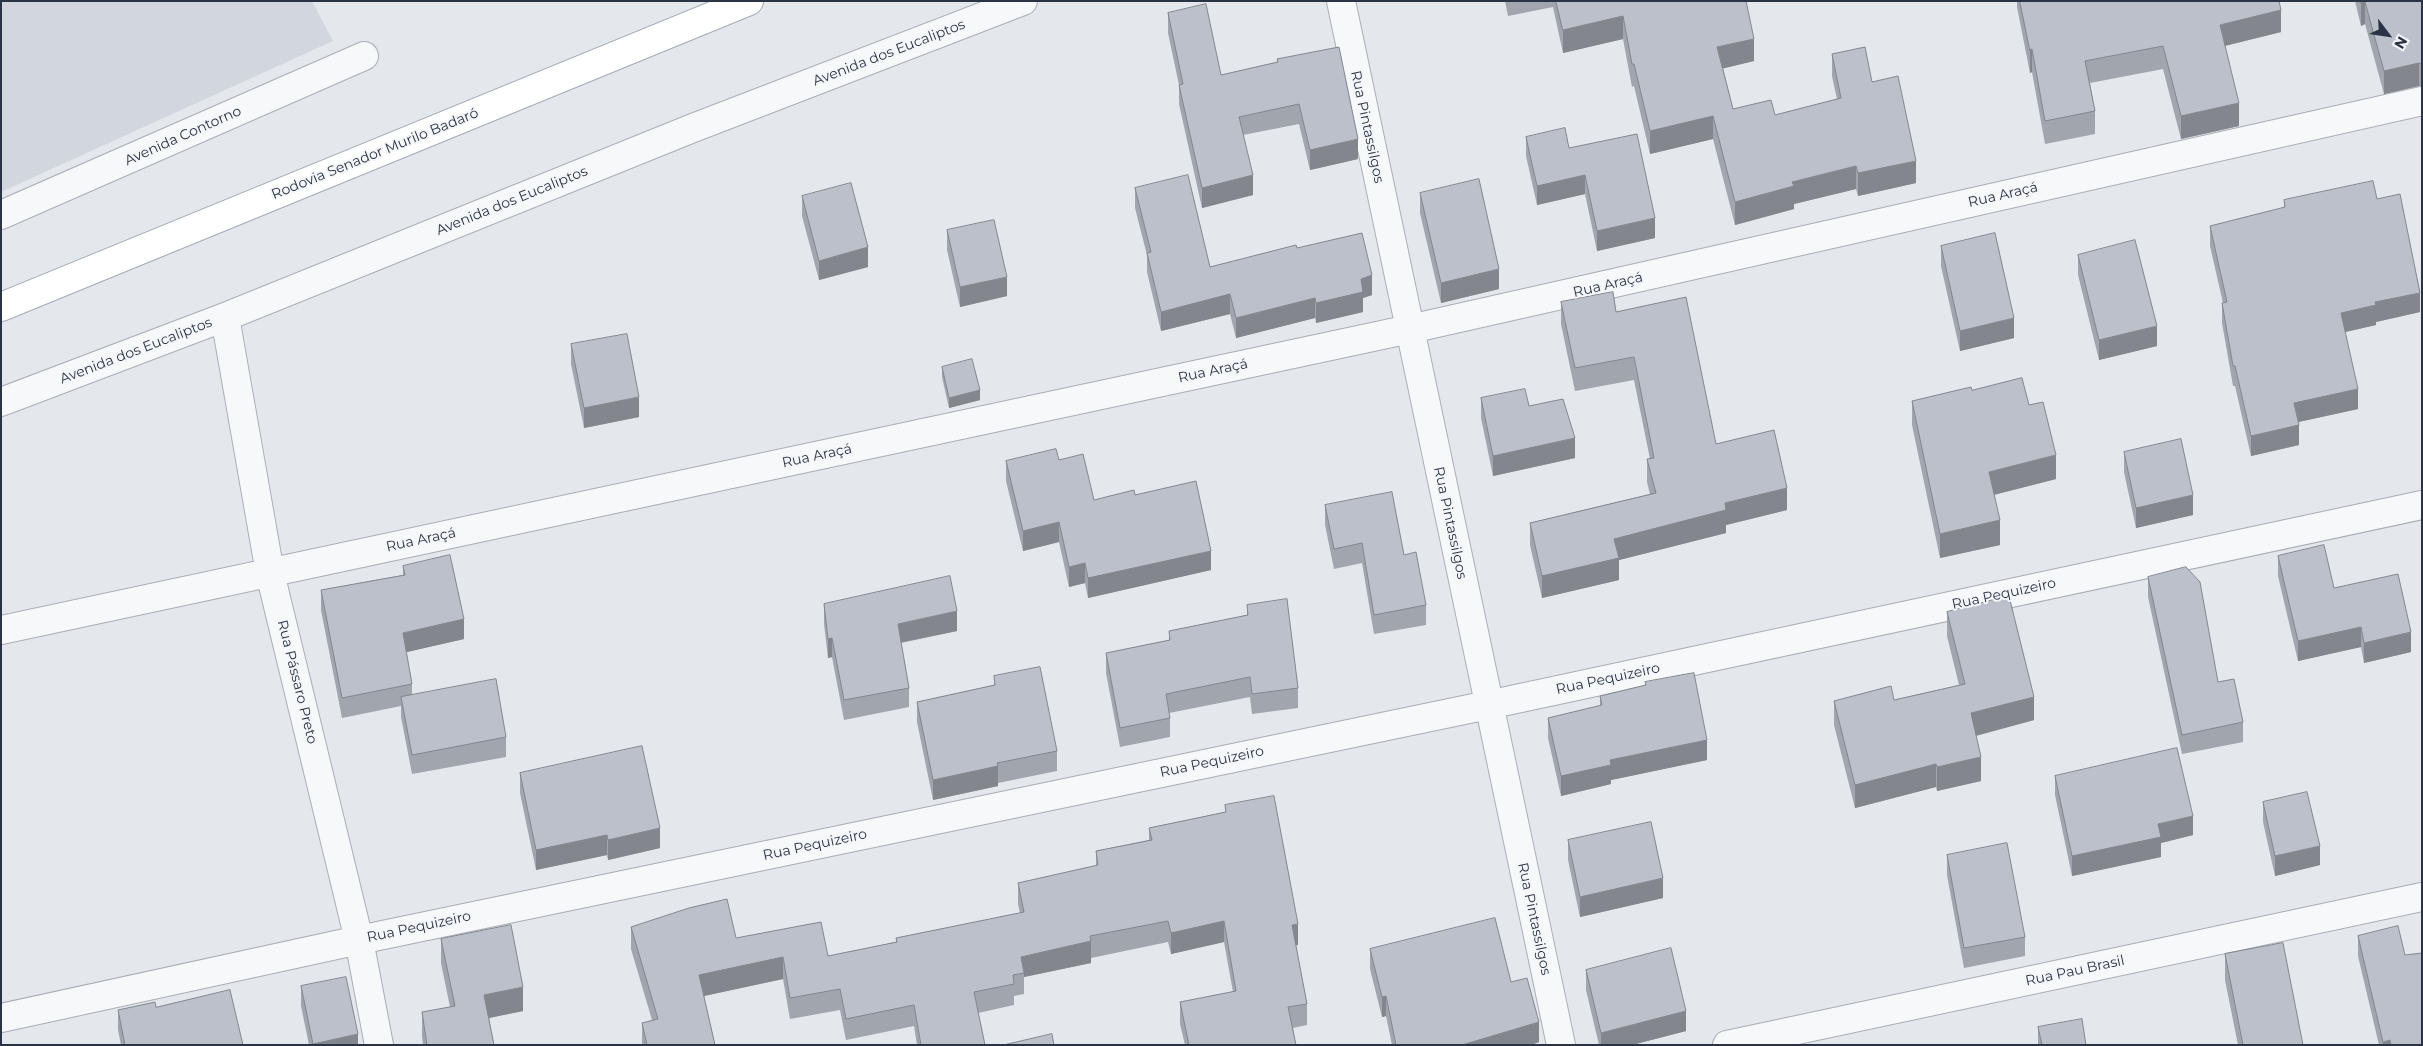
<!DOCTYPE html>
<meta charset="utf-8">
<style>
body{margin:0}
#map{position:relative;width:2423px;height:1046px;overflow:hidden;background:#e4e7ec;font-family:Montserrat,sans-serif}
canvas{display:block}
.frame{position:absolute;inset:0;border:2px solid #2b3445;pointer-events:none}
.north{position:absolute;left:2363px;top:10px;width:50px;height:50px;-webkit-text-stroke:4px #f4f6f9;paint-order:stroke;rotate:121deg;font-size:14px;font-weight:700;line-height:20px;text-align:center;color:#2b3445}
.north::after{content:'';display:block;margin:auto;width:18px;height:22px;background:#2b3445;clip-path:polygon(50% 0,100% 100%,50% 72%,0 100%)}
</style>
<div id="map">
<canvas width="2423" height="1046"></canvas>
<div class="frame"></div>
<div class="north">N</div>
</div>
<script>
const ctx = document.querySelector('canvas').getContext('2d');
ctx.lineJoin = 'round';
function paint(path, color) {
  ctx.fillStyle = color;
  ctx.fill(path, 'evenodd');
}
function strokePath(path, color, width, dash) {
  ctx.strokeStyle = color;
  ctx.lineWidth = width;
  ctx.lineCap = dash ? 'butt' : 'round';
  ctx.setLineDash(dash || []);
  ctx.stroke(path);
}
function label(font, color, halo, rows, align = 'center') {
  ctx.font = font + ' Montserrat,sans-serif';
  ctx.lineWidth = 4;
  ctx.setLineDash([]);
  ctx.textBaseline = 'middle';
  ctx.strokeStyle = halo;
  ctx.fillStyle = color;
  for (const [text, x, y, turn = 0] of rows) {
    ctx.save();
    ctx.translate(x, y);
    ctx.rotate((+turn || 0) * Math.PI / 180);
    ctx.textAlign = isNaN(turn) ? turn : align;
    if (halo) ctx.strokeText(text, 0, 0);
    ctx.fillText(text, 0, 0);
    ctx.restore();
  }
}
paint(new Path2D(`
 M 1,1 L 312,1 L 333,41 L 1,192 Z`), '#d2d6de');
const minor = new Path2D(`
 M 1341,1 L 1561,1045
 M 1,215 L 364,56
 M 225,317 L 270,573 L 359,940 L 379,1045
 M 1,402 L 225,317 L 693,128 L 1023,1
 M 1,630 L 1410,329 L 2422,101
 M 1,1018 L 359,940 L 1488,705 L 2422,505
 M 1727,1045 L 2422,897`);
const primary = new Path2D(`
 M 1,307 L 749,1`);
strokePath(minor, '#a9aeb7', 30);
strokePath(primary, '#a3abb8', 30);
strokePath(minor, '#f7f8fa', 28);
strokePath(primary, '#fff', 28);
paint(new Path2D(`
 M 1505,1 L 1746,1 L 1754,61 L 1723,68 L 1733,109 L 1775,115 L 1837,99 L 1832,76 L 1832,54 L 1872,82 L 1916,183 L 1858,196 L 1856,189 L 1794,204 L 1794,209 L 1735,225 L 1713,139 L 1650,154 L 1634,86 L 1632,87 L 1623,39 L 1563,53 L 1553,7 L 1508,16 Z
 M 2017,1 L 2279,1 L 2281,32 L 2225,46 L 2239,126 L 2181,139 L 2163,69 L 2090,83 L 2095,111 L 2095,134 L 2045,144 L 2032,72 L 2030,73 L 2017,7 Z
 M 2355,1 L 2422,1 L 2422,86 L 2419,86 L 2384,94 L 2365,24 L 2361,26 Z
 M 1168,13 L 1221,75 L 1277,62 L 1277,59 L 1358,159 L 1310,170 L 1299,124 L 1243,135 L 1253,195 L 1202,208 L 1179,104 L 1179,85 L 1168,33 Z
 M 1526,137 L 1569,148 L 1655,238 L 1597,251 L 1585,194 L 1537,205 L 1526,156 Z
 M 1135,188 L 1210,267 L 1297,248 L 1372,295 L 1363,298 L 1363,312 L 1316,323 L 1315,318 L 1236,338 L 1230,314 L 1161,331 L 1147,272 L 1147,255 L 1135,208 Z
 M 1420,193 L 1499,289 L 1441,303 L 1420,213 Z
 M 802,196 L 868,267 L 819,280 L 802,216 Z
 M 2377,199 L 2420,312 L 2376,322 L 2376,325 L 2345,332 L 2358,409 L 2298,422 L 2299,445 L 2251,456 L 2235,386 L 2233,386 L 2222,323 L 2222,303 L 2223,303 L 2210,246 L 2210,226 L 2284,208 L 2284,200 Z
 M 947,230 L 1007,296 L 960,307 L 947,250 Z
 M 1941,246 L 2014,338 L 1960,351 L 1941,266 Z
 M 2078,255 L 2157,346 L 2099,360 L 2078,275 Z
 M 1561,302 L 1616,312 L 1716,444 L 1787,510 L 1726,525 L 1726,533 L 1619,560 L 1619,580 L 1542,598 L 1530,545 L 1530,523 L 1650,494 L 1647,482 L 1647,459 L 1650,459 L 1634,380 L 1575,391 L 1561,324 Z
 M 571,344 L 639,417 L 584,428 L 571,364 Z
 M 942,367 L 980,400 L 949,408 L 942,377 Z
 M 1972,390 L 2029,405 L 2056,479 L 1994,495 L 2000,545 L 1940,558 L 1912,425 L 1912,401 Z
 M 1481,398 L 1529,406 L 1575,458 L 1493,476 L 1481,418 Z
 M 2124,452 L 2193,515 L 2136,528 L 2124,472 Z
 M 1059,460 L 1094,500 L 1135,495 L 1211,570 L 1088,598 L 1085,583 L 1069,587 L 1059,542 L 1023,551 L 1006,481 L 1006,461 Z
 M 1325,505 L 1404,555 L 1426,605 L 1426,625 L 1374,634 L 1362,563 L 1334,569 L 1325,525 Z
 M 2278,556 L 2334,588 L 2411,652 L 2364,663 L 2361,647 L 2298,661 L 2278,576 Z
 M 403,566 L 464,639 L 406,652 L 412,684 L 412,695 L 506,737 L 506,757 L 412,774 L 401,717 L 401,706 L 342,718 L 321,610 L 321,590 L 403,575 Z
 M 2148,577 L 2218,682 L 2243,722 L 2243,742 L 2182,754 L 2148,597 Z
 M 824,604 L 957,631 L 901,643 L 909,688 L 909,707 L 844,720 L 832,657 L 828,658 L 824,624 Z
 M 1247,605 L 1298,688 L 1298,708 L 1252,714 L 1250,697 L 1169,713 L 1170,718 L 1170,737 L 1120,747 L 1106,673 L 1106,653 L 1169,640 L 1169,631 L 1247,615 Z
 M 1947,612 L 2034,720 L 1976,736 L 1981,781 L 1937,791 L 1936,787 L 1855,808 L 1834,725 L 1834,701 L 1894,700 L 1959,685 L 1947,636 Z
 M 994,676 L 1057,751 L 1057,771 L 998,783 L 998,786 L 933,800 L 917,722 L 917,702 L 994,685 Z
 M 1645,682 L 1707,760 L 1611,780 L 1611,784 L 1561,796 L 1548,738 L 1548,718 L 1600,706 L 1600,696 L 1645,685 Z
 M 520,773 L 660,848 L 608,860 L 607,855 L 536,870 L 520,793 Z
 M 2055,776 L 2193,835 L 2161,843 L 2161,857 L 2072,876 L 2055,795 Z
 M 2263,802 L 2320,865 L 2275,876 L 2263,822 Z
 M 1225,805 L 1298,945 L 1296,945 L 1307,1004 L 1307,1025 L 1293,1028 L 1296,1045 L 1185,1045 L 1180,1024 L 1180,1002 L 1233,992 L 1224,942 L 1171,954 L 1168,942 L 1091,958 L 1091,963 L 1024,977 L 1024,994 L 1014,996 L 1014,1005 L 978,1013 L 985,1045 L 917,1045 L 914,1026 L 846,1040 L 840,1010 L 790,1019 L 783,979 L 704,996 L 715,1045 L 642,1045 L 642,1023 L 652,1020 L 631,949 L 631,927 L 736,938 L 828,956 L 896,942 L 896,938 L 1020,913 L 1018,904 L 1018,883 L 1096,866 L 1096,851 L 1149,840 L 1149,828 L 1225,812 Z
 M 1568,840 L 1663,898 L 1580,917 L 1568,860 Z
 M 1947,855 L 2025,937 L 2025,956 L 1964,968 L 1947,875 Z
 M 2358,936 L 2405,955 L 2422,1045 L 2379,1045 L 2358,956 Z
 M 441,939 L 523,1011 L 489,1018 L 494,1045 L 423,1045 L 422,1036 L 422,1012 L 450,1007 L 441,963 Z
 M 1370,949 L 1511,982 L 1539,1042 L 1531,1045 L 1392,1045 L 1386,1016 L 1382,1017 L 1370,969 Z
 M 2225,954 L 2303,1045 L 2238,1045 L 2225,980 Z
 M 1586,970 L 1686,1031 L 1632,1045 L 1599,1045 L 1586,990 Z
 M 301,986 L 358,1045 L 309,1045 L 301,1006 Z
 M 156,1007 L 243,1045 L 121,1045 L 118,1030 L 118,1010 Z
 M 2038,1027 L 2086,1045 L 2038,1045 Z`), '#a1a5ae');
paint(new Path2D(`
 M 2365,2 L 2365,24 L 2361,26 L 2361,3 Z
 M 2281,10 L 2281,32 L 2220,47 L 2220,25 Z
 M 1623,16 L 1623,39 L 1563,53 L 1563,30 Z
 M 1754,39 L 1754,61 L 1717,70 L 1717,47 Z
 M 2032,49 L 2032,72 L 2030,73 L 2030,50 Z
 M 2419,63 L 2419,86 L 2384,94 L 2384,71 Z
 M 2239,103 L 2239,126 L 2181,139 L 2181,116 Z
 M 1713,116 L 1713,139 L 1650,154 L 1650,131 Z
 M 1358,139 L 1358,159 L 1310,170 L 1310,150 Z
 M 1916,161 L 1916,183 L 1858,196 L 1858,173 Z
 M 1856,166 L 1856,189 L 1794,204 L 1794,209 L 1735,225 L 1735,202 L 1792,182 Z
 M 1253,175 L 1253,195 L 1202,208 L 1202,188 Z
 M 1585,175 L 1585,194 L 1537,205 L 1537,186 Z
 M 1655,218 L 1655,238 L 1597,251 L 1597,231 Z
 M 868,247 L 868,267 L 819,280 L 819,261 Z
 M 1499,269 L 1499,289 L 1441,303 L 1441,283 Z
 M 1372,275 L 1372,295 L 1363,298 L 1363,312 L 1316,323 L 1316,303 L 1361,279 Z
 M 1007,277 L 1007,296 L 960,307 L 960,287 Z
 M 2420,293 L 2420,312 L 2376,322 L 2376,325 L 2341,333 L 2341,313 L 2375,302 Z
 M 1230,294 L 1230,314 L 1161,331 L 1161,312 Z
 M 1315,298 L 1315,318 L 1236,338 L 1236,318 Z
 M 2014,318 L 2014,338 L 1960,351 L 1960,331 Z
 M 2157,326 L 2157,346 L 2099,360 L 2099,340 Z
 M 2358,389 L 2358,409 L 2294,423 L 2294,403 Z
 M 980,390 L 980,400 L 949,408 L 949,398 Z
 M 639,397 L 639,417 L 584,428 L 584,408 Z
 M 2299,425 L 2299,445 L 2251,456 L 2251,436 Z
 M 1575,438 L 1575,458 L 1493,476 L 1493,456 Z
 M 2056,455 L 2056,479 L 1989,496 L 1989,472 Z
 M 1787,488 L 1787,510 L 1726,525 L 1726,533 L 1619,560 L 1619,580 L 1542,598 L 1542,576 L 1614,539 L 1725,503 Z
 M 2193,495 L 2193,515 L 2136,528 L 2136,508 Z
 M 2000,520 L 2000,545 L 1940,558 L 1940,534 Z
 M 1059,522 L 1059,542 L 1023,551 L 1023,531 Z
 M 1211,551 L 1211,570 L 1088,598 L 1088,578 Z
 M 1085,563 L 1085,583 L 1069,587 L 1069,567 Z
 M 957,611 L 957,631 L 898,643 L 898,624 Z
 M 464,619 L 464,639 L 403,653 L 403,633 Z
 M 2361,627 L 2361,647 L 2298,661 L 2298,641 Z
 M 2411,632 L 2411,652 L 2364,663 L 2364,643 Z
 M 832,638 L 832,657 L 828,658 L 828,639 Z
 M 2034,697 L 2034,720 L 1971,737 L 1971,713 Z
 M 1707,740 L 1707,760 L 1611,780 L 1611,784 L 1561,796 L 1561,776 L 1610,760 Z
 M 1981,757 L 1981,781 L 1937,791 L 1937,767 Z
 M 1936,764 L 1936,787 L 1855,808 L 1855,785 Z
 M 998,766 L 998,786 L 933,800 L 933,780 Z
 M 2193,816 L 2193,835 L 2161,843 L 2161,857 L 2072,876 L 2072,856 L 2158,824 Z
 M 660,828 L 660,848 L 608,860 L 608,840 Z
 M 607,835 L 607,855 L 536,870 L 536,850 Z
 M 2320,846 L 2320,865 L 2275,876 L 2275,856 Z
 M 1663,878 L 1663,898 L 1580,917 L 1580,897 Z
 M 1224,921 L 1224,942 L 1171,954 L 1171,933 Z
 M 1298,924 L 1298,945 L 1292,946 L 1292,925 Z
 M 1091,941 L 1091,963 L 1024,977 L 1024,973 L 1021,957 Z
 M 783,957 L 783,979 L 699,997 L 699,975 Z
 M 523,987 L 523,1011 L 484,1019 L 484,995 Z
 M 1386,996 L 1386,1016 L 1382,1017 L 1382,997 Z
 M 1686,1011 L 1686,1031 L 1632,1045 L 1601,1045 L 1601,1033 Z
 M 1539,1022 L 1539,1042 L 1531,1045 L 1462,1045 Z
 M 358,1034 L 358,1045 L 313,1045 L 313,1044 Z
 M 2390,1040 L 2390,1045 L 2383,1045 L 2383,1042 Z`), '#83868d');
const building = new Path2D(`
 M 1556,1 L 1746,1 L 1754,39 L 1717,47 L 1733,109 L 1771,100 L 1775,115 L 1841,98 L 1832,54 L 1865,47 L 1872,82 L 1898,76 L 1916,161 L 1858,173 L 1856,166 L 1792,182 L 1794,186 L 1735,202 L 1713,116 L 1650,131 L 1634,64 L 1632,64 L 1623,16 L 1563,30 Z
 M 2020,1 L 2279,1 L 2281,10 L 2220,25 L 2239,103 L 2181,116 L 2163,46 L 2085,61 L 2095,111 L 2045,121 L 2032,49 L 2030,50 Z
 M 2360,1 L 2422,1 L 2422,64 L 2419,63 L 2384,71 L 2365,2 L 2361,3 Z
 M 1206,4 L 1221,75 L 1278,62 L 1277,59 L 1339,47 L 1358,139 L 1310,150 L 1299,104 L 1239,117 L 1253,175 L 1202,188 L 1179,85 L 1183,84 L 1168,13 Z
 M 1565,128 L 1569,148 L 1637,134 L 1655,218 L 1597,231 L 1585,175 L 1537,186 L 1526,137 Z
 M 1188,175 L 1210,267 L 1296,245 L 1297,248 L 1362,233 L 1372,275 L 1361,279 L 1363,292 L 1316,303 L 1315,298 L 1236,318 L 1230,294 L 1161,312 L 1147,253 L 1151,252 L 1135,188 Z
 M 1479,179 L 1499,269 L 1441,283 L 1420,193 Z
 M 2373,181 L 2377,199 L 2400,194 L 2420,293 L 2375,302 L 2376,305 L 2341,313 L 2358,389 L 2294,403 L 2299,425 L 2251,436 L 2235,366 L 2233,366 L 2222,303 L 2227,302 L 2210,226 L 2285,207 L 2284,200 Z
 M 851,183 L 868,247 L 819,261 L 802,196 Z
 M 994,220 L 1007,277 L 960,287 L 947,230 Z
 M 1995,233 L 2014,318 L 1960,331 L 1941,246 Z
 M 2135,240 L 2157,326 L 2099,340 L 2078,255 Z
 M 1613,292 L 1616,312 L 1686,297 L 1716,444 L 1774,430 L 1787,488 L 1725,503 L 1726,510 L 1614,539 L 1619,558 L 1542,576 L 1530,523 L 1656,493 L 1647,459 L 1654,458 L 1634,357 L 1575,368 L 1561,302 Z
 M 627,334 L 639,397 L 584,408 L 571,344 Z
 M 972,359 L 980,390 L 949,398 L 942,367 Z
 M 2022,378 L 2029,405 L 2043,402 L 2056,455 L 1989,472 L 2000,520 L 1940,534 L 1912,401 L 1971,387 L 1972,390 Z
 M 1525,389 L 1529,406 L 1563,399 L 1575,438 L 1493,456 L 1481,398 Z
 M 2181,439 L 2193,495 L 2136,508 L 2124,452 Z
 M 1056,449 L 1059,460 L 1083,454 L 1094,500 L 1134,490 L 1135,495 L 1196,481 L 1211,551 L 1088,578 L 1085,563 L 1069,567 L 1059,522 L 1023,531 L 1006,461 Z
 M 1392,492 L 1404,555 L 1416,552 L 1426,605 L 1374,615 L 1362,543 L 1334,549 L 1325,505 Z
 M 2324,545 L 2334,588 L 2398,574 L 2411,632 L 2364,643 L 2361,627 L 2298,641 L 2278,556 Z
 M 450,555 L 464,619 L 403,633 L 412,684 L 342,698 L 321,590 L 405,575 L 403,566 Z
 M 2186,567 L 2200,582 L 2218,682 L 2234,679 L 2243,722 L 2182,735 L 2148,577 Z
 M 950,576 L 957,611 L 898,624 L 909,688 L 844,700 L 832,638 L 828,639 L 824,604 Z
 M 2009,596 L 2034,697 L 1971,713 L 1981,757 L 1937,767 L 1936,764 L 1855,785 L 1834,701 L 1891,686 L 1894,700 L 1965,684 L 1947,612 Z
 M 1287,599 L 1298,688 L 1252,694 L 1250,677 L 1166,694 L 1170,718 L 1120,728 L 1106,653 L 1170,640 L 1169,631 L 1248,615 L 1247,605 Z
 M 1040,667 L 1057,751 L 997,763 L 998,766 L 933,780 L 917,702 L 995,685 L 994,676 Z
 M 1694,673 L 1707,740 L 1610,760 L 1611,765 L 1561,776 L 1548,718 L 1602,705 L 1600,696 L 1646,685 L 1645,682 Z
 M 496,679 L 506,737 L 412,755 L 401,697 Z
 M 642,746 L 660,828 L 608,840 L 607,835 L 536,850 L 520,773 Z
 M 2177,748 L 2193,816 L 2158,824 L 2161,837 L 2072,856 L 2055,776 Z
 M 2307,792 L 2320,846 L 2275,856 L 2263,802 Z
 M 1274,796 L 1298,924 L 1292,925 L 1307,1004 L 1288,1007 L 1296,1045 L 1189,1045 L 1180,1002 L 1236,991 L 1224,921 L 1171,933 L 1168,921 L 1090,936 L 1091,941 L 1021,957 L 1024,973 L 1013,975 L 1014,984 L 974,992 L 985,1045 L 921,1045 L 914,1005 L 846,1019 L 840,989 L 790,998 L 783,957 L 699,975 L 715,1045 L 647,1045 L 642,1023 L 658,1019 L 631,927 L 689,908 L 727,899 L 736,938 L 821,922 L 828,956 L 897,942 L 896,938 L 1024,912 L 1018,883 L 1098,865 L 1096,851 L 1152,840 L 1149,828 L 1226,812 L 1225,805 Z
 M 1651,822 L 1663,878 L 1580,897 L 1568,840 Z
 M 2007,843 L 2025,937 L 1964,948 L 1947,855 Z
 M 1495,918 L 1511,982 L 1527,978 L 1539,1022 L 1462,1045 L 1396,1045 L 1386,996 L 1382,997 L 1370,949 Z
 M 511,925 L 523,987 L 484,995 L 494,1045 L 427,1045 L 422,1012 L 455,1006 L 441,939 Z
 M 2398,926 L 2405,955 L 2422,953 L 2422,1045 L 2391,1045 L 2390,1040 L 2383,1042 L 2358,936 Z
 M 2283,943 L 2303,1045 L 2243,1045 L 2225,954 Z
 M 1671,948 L 1686,1011 L 1601,1033 L 1586,970 Z
 M 346,977 L 358,1034 L 313,1044 L 301,986 Z
 M 230,990 L 243,1045 L 125,1045 L 118,1010 L 155,1002 L 156,1007 Z
 M 2082,1019 L 2086,1045 L 2042,1045 L 2038,1027 Z
 M 1052,1034 L 1054,1045 L 1004,1045 Z`);
paint(building, '#bbc0ca');
strokePath(building, '#83868d', 1);
label('14px', '#2b3445', '#f4f6f9', [
 ["Avenida dos Eucaliptos",889,53,-21],
 ["Rua Pintassilgos",1367,127,78],
 ["Avenida Contorno",183,136,-24],
 ["Rodovia Senador Murilo Badaró",375,154,-22],
 ["Rua Araçá",2003,195,-13],
 ["Avenida dos Eucaliptos",512,201,-22],
 ["Rua Araçá",1608,285,-13],
 ["Avenida dos Eucaliptos",136,351,-21],
 ["Rua Araçá",1213,371,-12],
 ["Rua Araçá",817,456,-12],
 ["Rua Pintassilgos",1450,523,78],
 ["Rua Araçá",421,540,-12],
 ["Rua Pequizeiro",2004,594,-12],
 ["Rua Pequizeiro",1608,679,-12],
 ["Rua Pássaro Preto",297,682,76],
 ["Rua Pequizeiro",1212,762,-12],
 ["Rua Pequizeiro",815,845,-12],
 ["Rua Pintassilgos",1534,919,78],
 ["Rua Pequizeiro",419,927,-12],
 ["Rua Pau Brasil",2075,971,-12]
]);
</script>
